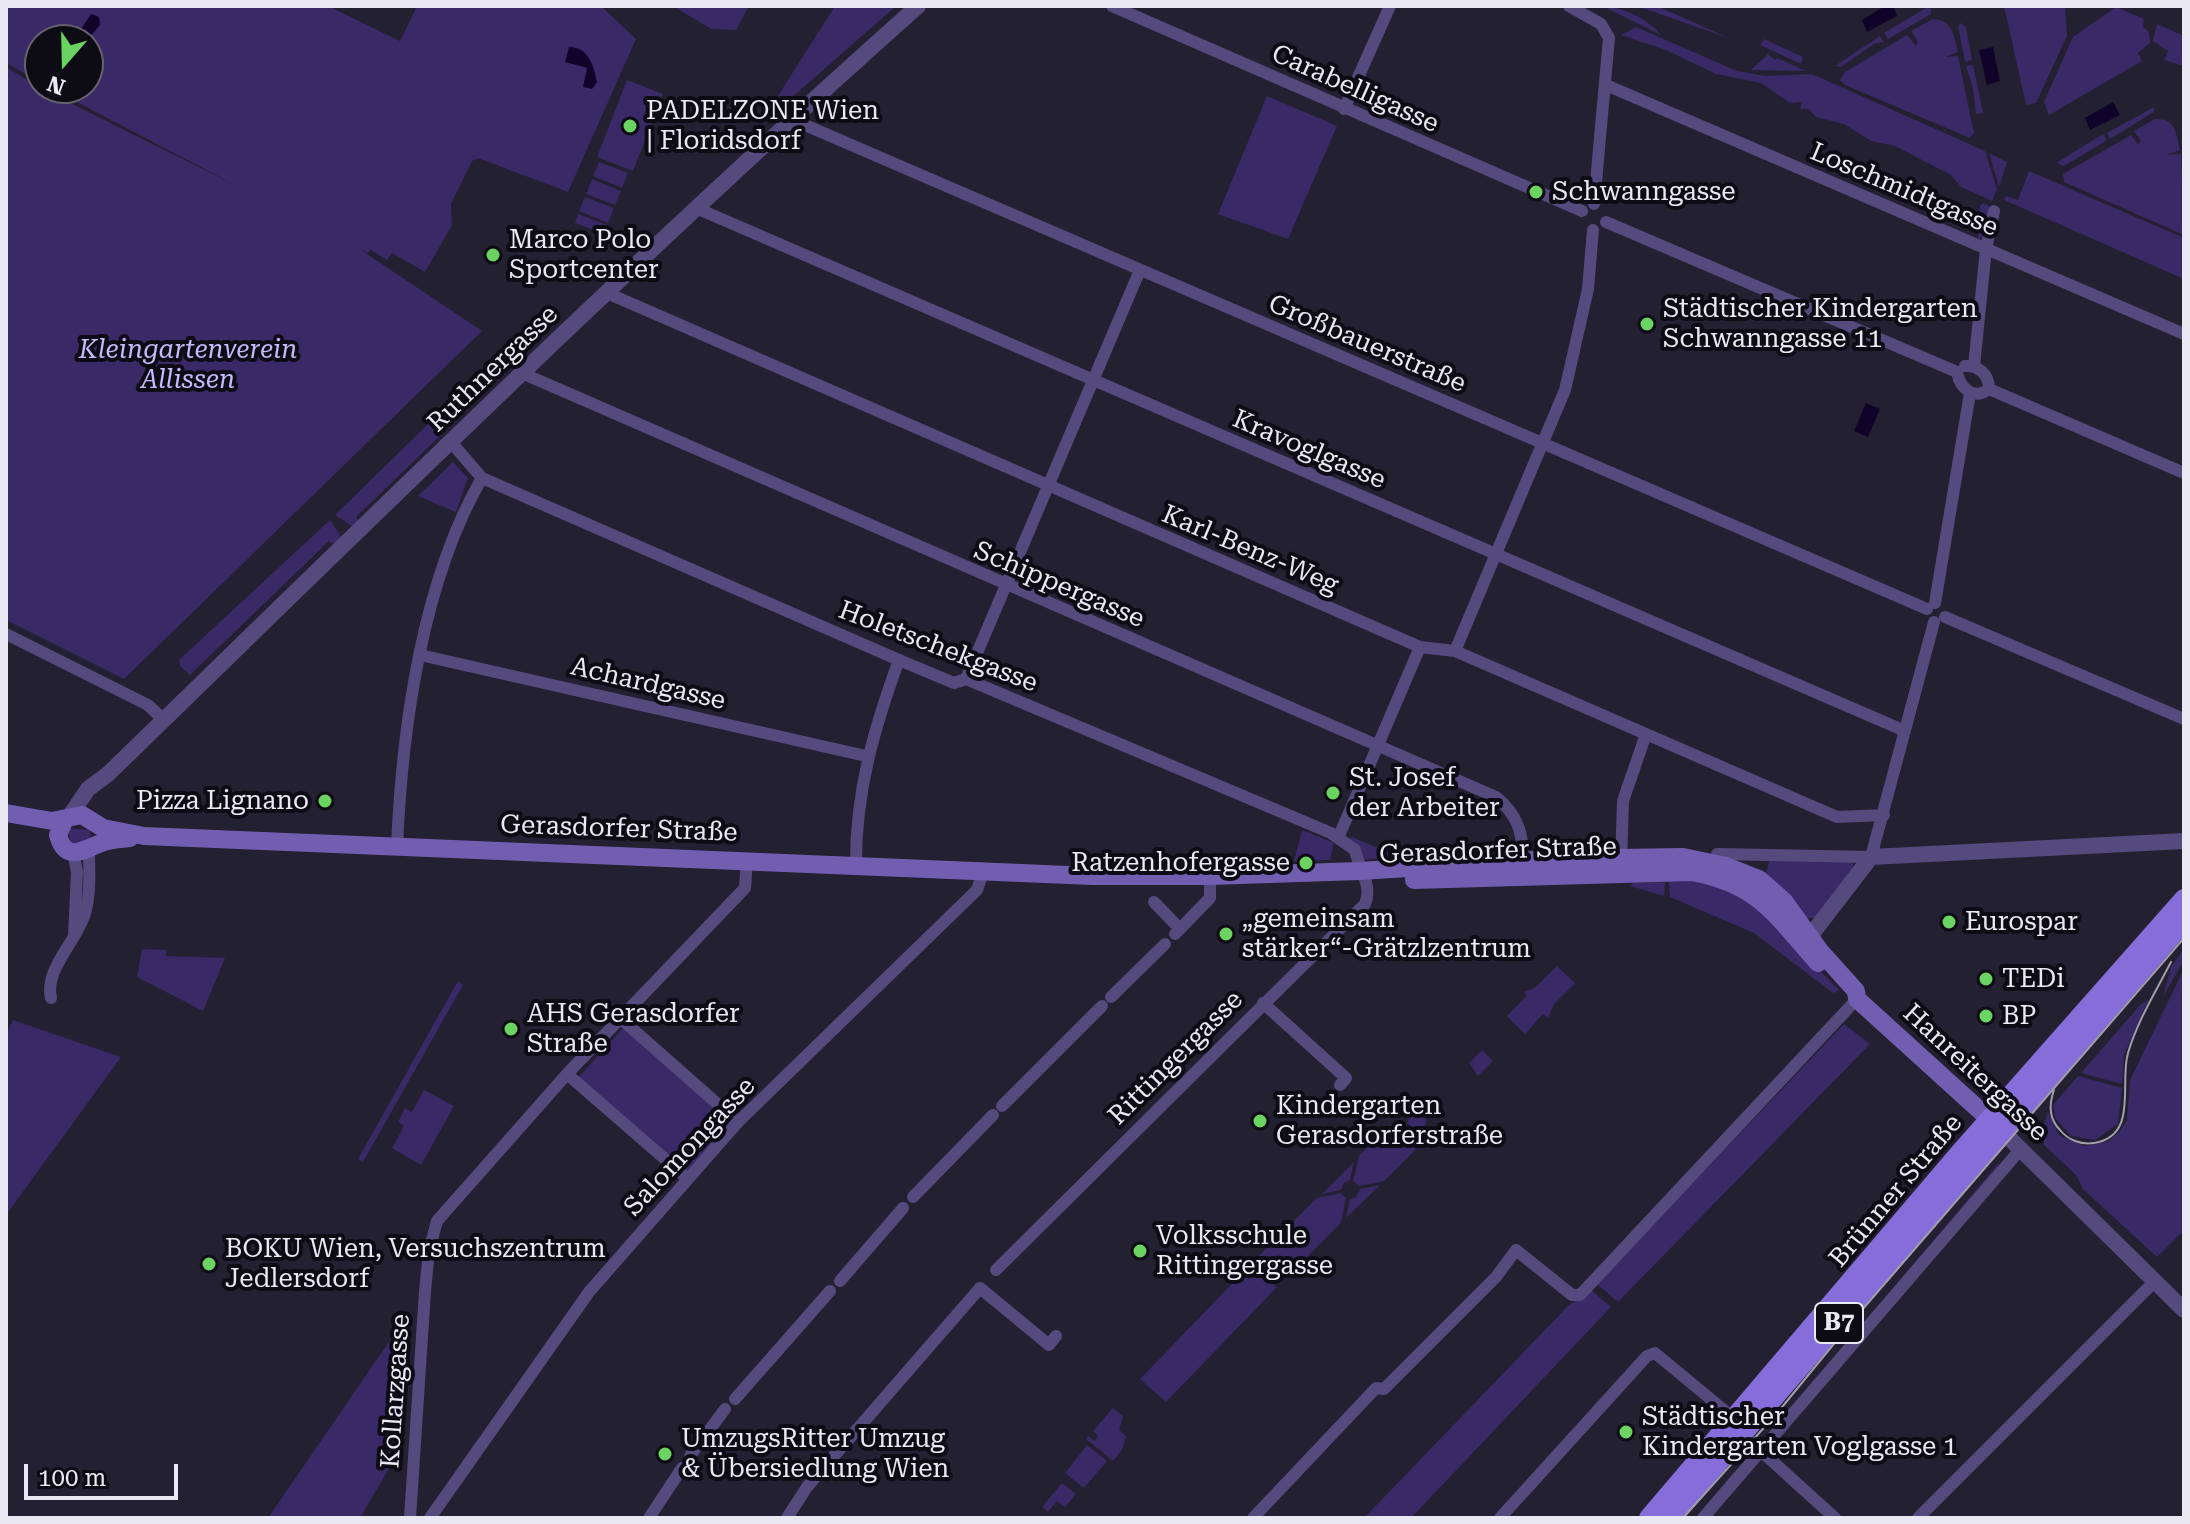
<!DOCTYPE html>
<meta charset="utf-8">
<style>
body{margin:0}
#map{position:relative;width:2190px;height:1524px;overflow:hidden;background:#232031;font-family:"Roboto Serif",serif}
canvas{display:block}
.frame{position:absolute;inset:0;border:8px solid #e9e8f3;pointer-events:none}
.north{position:absolute;left:24px;top:24px;width:80px;height:80px;box-sizing:border-box;background:#0d0b13;border:2px solid #65636d;border-radius:50%;rotate:200deg;font-size:22px;font-weight:700;line-height:32px;text-align:center;color:#e9e8f3}
.north::after{content:'';display:block;margin:auto;width:28px;height:36px;background:#6bd362;clip-path:polygon(50% 0,100% 100%,50% 72%,0 100%)}
.scale{position:absolute;left:24px;top:1464px;width:154px;height:36px;box-sizing:border-box;border:4px solid #e9e8f3;border-top:0;padding-left:10px;font-size:24px;line-height:28px;white-space:nowrap;color:#e9e8f3;-webkit-text-stroke:6px #0d0b13;paint-order:stroke}
</style>
<div id="map">
<canvas width="2190" height="1524"></canvas>
<div class="frame"></div>
<div class="north">N</div>
<div class="scale">100 m</div>
</div>
<script>
const ctx = document.querySelector('canvas').getContext('2d');
ctx.lineJoin = 'round';
function paint(path, color) {
  ctx.fillStyle = color;
  ctx.fill(path, 'evenodd');
}
function strokePath(path, color, width, dash) {
  ctx.strokeStyle = color;
  ctx.lineWidth = width;
  ctx.lineCap = dash ? 'butt' : 'round';
  ctx.setLineDash(dash || []);
  ctx.stroke(path);
}
function label(font, color, halo, rows, align = 'center') {
  ctx.font = font + ' "Roboto Serif",serif';
  ctx.lineWidth = 8;
  ctx.setLineDash([]);
  ctx.textBaseline = 'middle';
  ctx.strokeStyle = halo;
  ctx.fillStyle = color;
  for (const [text, x, y, turn = 0] of rows) {
    ctx.save();
    ctx.translate(x, y);
    ctx.rotate((+turn || 0) * Math.PI / 180);
    ctx.textAlign = isNaN(turn) ? turn : align;
    if (halo) ctx.strokeText(text, 0, 0);
    ctx.fillText(text, 0, 0);
    ctx.restore();
  }
}
paint(new Path2D(`
 M 6,6 L 328,6 L 400,41 L 417,6 L 601,6 L 636,39 L 568,192 L 478,158 L 472,161 L 451,204 L 452,225 L 425,272 L 392,253 L 387,260 L 371,250 L 367,253 L 358,248 L 482,331 L 124,679 L 6,620 L 6,67 L 40,88 L 239,187 L 50,88 L 88,88 L 88,40 L 40,40 L 40,82 L 6,63 Z
 M 673,6 L 749,6 L 736,30 L 711,29 Z
 M 835,6 L 896,6 L 797,93 L 781,105 L 774,102 Z
 M 1602,6 C 1622,6 1650,20 1661,35 Z
 M 1637,6 L 1657,6 L 1731,39 Z
 M 2004,6 L 2065,6 L 2067,36 L 2036,103 L 2026,105 Z
 M 2116,7 L 2144,19 L 2143,27 L 2149,32 L 2150,43 L 2138,53 L 2142,61 L 2049,115 L 2044,102 L 2073,37 Z
 M 1926,8 L 1931,9 L 1931,14 L 1888,39 L 1884,33 Z
 M 1933,19 C 1953,20 1954,36 1958,52 L 1945,57 L 1958,56 L 1974,133 L 1970,138 L 1845,85 L 1840,80 L 1845,72 L 1907,35 L 1916,46 L 1918,42 L 1911,31 Z
 M 1961,23 L 1966,27 L 1972,60 L 1965,62 L 1958,26 Z
 M 2157,24 L 2184,36 L 2184,66 L 2164,60 L 2168,51 L 2153,41 Z
 M 1636,27 L 1737,71 L 1765,76 L 1812,74 L 1985,151 L 1997,189 L 1992,201 L 1961,187 L 1951,175 L 1895,146 L 1871,141 L 1844,124 L 1816,117 L 1809,109 L 1800,109 L 1802,102 L 1790,103 L 1761,83 L 1716,74 L 1666,50 L 1621,35 Z
 M 1880,36 L 1884,42 L 1874,44 L 1841,67 L 1835,66 Z
 M 1764,39 L 1803,57 L 1801,64 L 1760,45 Z
 M 1768,54 L 1775,60 L 1777,58 L 1806,71 L 1751,70 Z
 M 1973,65 L 1983,113 L 1976,114 L 1973,88 L 1966,66 Z
 M 627,80 L 663,94 L 633,171 L 597,157 Z
 M 1267,96 L 1337,126 L 1288,239 L 1218,214 Z
 M 2154,107 L 2154,112 L 2110,139 L 2107,133 Z
 M 2155,119 C 2176,118 2176,133 2180,150 L 2167,155 L 2181,154 L 2184,235 L 2064,182 L 2063,174 L 2131,135 L 2138,144 L 2141,141 L 2134,131 Z
 M 2103,134 L 2107,140 L 2101,144 L 2064,166 L 2056,163 Z
 M 1989,153 L 2007,162 L 1999,187 Z
 M 599,162 L 628,173 L 622,188 L 593,176 Z
 M 2029,171 L 2184,238 L 2184,279 L 2004,200 L 2006,196 L 2018,200 Z
 M 592,179 L 621,191 L 615,205 L 586,194 Z
 M 585,197 L 614,208 L 608,223 L 579,211 Z
 M 1983,203 L 1991,207 L 1985,234 L 1978,240 L 1980,206 Z
 M 578,214 L 607,225 L 604,234 L 575,223 Z
 M 507,347 L 523,356 L 356,517 L 359,521 L 352,526 L 335,515 Z
 M 453,462 L 468,478 L 456,512 L 418,496 Z
 M 330,520 L 341,537 L 336,545 L 329,541 L 190,675 L 180,666 L 179,660 Z
 M 66,828 L 90,830 L 91,840 L 73,847 Z
 M 1302,830 L 1334,843 L 1330,860 L 1294,861 Z
 M 1352,837 L 1392,854 L 1393,856 L 1363,860 L 1359,848 L 1349,839 Z
 M 1770,859 L 1853,862 L 1854,872 L 1815,918 L 1803,918 L 1766,873 Z
 M 1668,877 L 1735,886 L 1839,990 L 1833,993 L 1754,933 L 1670,897 Z
 M 1665,882 L 1664,896 L 1630,886 L 1633,883 Z
 M 142,949 L 166,950 L 166,956 L 225,958 L 203,1011 L 137,977 Z
 M 2184,949 L 2184,960 L 2163,997 L 2171,967 Z
 M 1557,966 L 1575,983 L 1554,1004 L 1548,1018 L 1543,1014 L 1525,1034 L 1507,1016 L 1527,996 L 1524,992 L 1535,988 Z
 M 2184,969 L 2184,1230 L 2157,1257 L 2083,1189 L 2076,1175 L 2044,1145 L 2044,1133 L 2048,1128 L 2044,1124 L 2048,1112 L 2059,1135 L 2084,1146 L 2109,1141 L 2120,1131 L 2127,1120 L 2130,1080 Z
 M 458,981 L 463,985 L 363,1162 L 358,1159 Z
 M 2149,999 L 2124,1055 L 2122,1084 L 2081,1073 L 2141,1004 Z
 M 13,1020 L 121,1057 L 6,1215 L 6,1033 Z
 M 1844,1024 L 1870,1044 L 1618,1302 L 1597,1284 Z
 M 624,1027 L 731,1124 L 686,1173 L 578,1078 Z
 M 1482,1050 L 1493,1061 L 1478,1076 L 1469,1063 Z
 M 2078,1076 L 2122,1088 L 2118,1124 L 2095,1140 L 2071,1136 L 2055,1118 L 2053,1105 Z
 M 424,1090 L 454,1106 L 421,1165 L 392,1148 L 404,1126 L 398,1122 L 405,1108 L 412,1112 Z
 M1408 1121a9 9 0 1 1 18 0a9 9 0 1 1-18 0Z
 M 1391,1124 L 1416,1149 L 1384,1181 L 1359,1186 L 1353,1181 L 1359,1156 Z
 M 1354,1162 L 1350,1180 L 1344,1183 L 1341,1190 L 1322,1194 Z
 M 1998,1164 L 2001,1166 L 1767,1437 Z
 M 1379,1185 L 1379,1186 L 1346,1218 L 1350,1199 L 1356,1197 L 1360,1189 Z
 M 1341,1193 L 1346,1198 L 1341,1223 L 1298,1266 L 1294,1263 L 1281,1277 L 1281,1283 L 1273,1275 L 1273,1267 L 1265,1266 L 1257,1258 L 1317,1198 Z
 M 1252,1263 L 1260,1271 L 1258,1273 L 1277,1287 L 1166,1402 L 1140,1379 Z
 M 1591,1290 L 1611,1307 L 1411,1518 L 1364,1518 L 1568,1306 Z
 M 395,1333 L 404,1350 L 401,1448 L 360,1518 L 268,1518 Z
 M 1113,1408 L 1123,1416 L 1119,1430 L 1126,1436 L 1122,1450 L 1113,1461 L 1086,1439 L 1088,1436 L 1095,1441 L 1098,1436 L 1093,1431 Z
 M 1087,1445 L 1107,1461 L 1084,1488 L 1065,1473 Z
 M 1062,1483 L 1076,1494 L 1065,1507 L 1057,1501 L 1048,1512 L 1042,1507 Z`), '#392966');
paint(new Path2D(`
 M 1885,6 L 1893,6 L 1897,16 L 1867,32 L 1862,20 Z
 M 91,14 L 99,17 L 100,25 L 87,40 L 74,40 Z
 M 569,47 C 589,47 594,67 597,82 L 592,89 L 583,87 L 587,68 L 565,62 Z
 M 1993,47 L 2000,81 L 1987,85 L 1979,50 Z
 M 2113,102 L 2120,115 L 2090,130 L 2085,118 Z
 M 1866,403 L 1880,409 L 1868,437 L 1854,431 Z`), '#10032a');
strokePath(new Path2D(`
 M 1112,6 L 1582,211
 M 1569,6 L 1601,24 L 1609,38 L 1594,204
 M 1606,85 L 2184,334
 M 1344,109 L 1390,6
 M 791,119 L 1927,609
 M 696,208 L 1905,731
 M 1606,222 L 1957,372
 M 607,293 L 1420,647 L 1455,651 L 1837,817 L 1884,815
 M 1965,366 C 1979,365 1989,375 1989,389
 M 1974,366 L 1986,249 L 1994,211
 M 1957,372 C 1960,389 1975,401 1989,389
 M 524,374 L 1496,797 C 1521,817 1523,838 1524,868
 M 1989,389 L 2184,473
 M 451,442 L 482,478 L 899,660 L 954,683 L 966,679 L 1331,833 L 1355,850 C 1359,869 1373,886 1365,904 L 996,1270
 M 1935,603 L 1970,393
 M 1945,617 L 2184,719
 M 6,634 L 148,705 L 164,720
 M 1455,651 L 1565,390 L 1588,289 L 1593,230
 M 420,655 L 866,756
 M 966,679 L 1140,270
 M 1339,836 L 1420,647
 M 397,846 C 402,729 422,581 482,478
 M 73,853 L 77,872 L 74,936
 M 1717,854 L 1871,857 L 1934,622
 M 1621,863 L 1623,801 L 1646,734
 M 856,867 C 855,794 874,728 899,660
 M 1154,902 L 1180,929
 M 1175,934 L 1210,898 L 1210,876
 M 1111,997 L 1165,944
 M 51,998 C 44,969 78,940 85,913 C 91,894 89,870 89,850
 M 1263,1003 L 1346,1078 L 1340,1085
 M 620,1018 L 738,1122
 M 567,1074 L 688,1179
 M 1002,1106 L 1102,1006
 M 913,1197 L 993,1115
 M 840,1281 L 903,1208
 M 735,1399 L 830,1291
 M 1761,1451 L 1835,1518
 M 690,1456 L 725,1409
 M 410,1518 L 425,1291 L 429,1251 L 437,1221 L 567,1074 L 745,888 L 747,860
 M 430,1518 L 589,1292 L 738,1122 L 977,890 L 983,872
 M 649,1518 L 682,1468
 M 787,1518 L 807,1487 L 980,1288 L 1049,1345 L 1056,1336
 M 1253,1518 L 1376,1388 L 1384,1389 L 1496,1277 L 1516,1250 L 1572,1295 L 1580,1295 L 1857,999
 M 1500,1518 L 1647,1356 L 1655,1353 L 1725,1411 L 1731,1427
 M 1703,1518 L 2020,1150
 M 1918,1518 L 2154,1282`), '#554a7e', 12);
strokePath(new Path2D(`
 M 69,817 L 88,789 L 108,774 C 375,515 640,253 918,6
 M 1811,935 L 1871,857 L 2184,841
 M 2003,1132 L 2184,1310`), '#554a7e', 16);
strokePath(new Path2D(`
 M 6,813 L 52,821 L 82,815 L 103,828 L 144,836 L 1092,876 L 1210,876 L 1360,871 L 1553,859 L 1683,857 L 1726,866 L 1759,879 L 1784,901 L 1820,951 L 1856,991 L 1857,999 L 1998,1127
 M 65,819 L 58,835 C 66,865 86,848 104,842 C 112,839 122,839 130,838
 M 1414,880 L 1691,872 C 1759,884 1775,915 1818,963`), '#715eb1', 18);
strokePath(new Path2D(`
 M 1649,1518 L 1959,1154 L 2184,899
 M 1670,1518 L 2184,921`), '#876dd9', 20);
strokePath(new Path2D(`
 M 2054,1090 C 2049,1104 2049,1119 2060,1130 C 2068,1140 2081,1145 2094,1143 C 2139,1136 2119,1083 2128,1053 C 2137,1022 2156,991 2171,962
 M 1683,1518 L 1778,1412 L 1855,1318 L 2184,938`), '#a09eab', 2);
for (const [x, y, r, color] of [
 [630,126,8,"#6bd362"],
 [1536,192,8,"#6bd362"],
 [493,255,8,"#6bd362"],
 [1647,324,8,"#6bd362"],
 [1333,793,8,"#6bd362"],
 [325,801,8,"#6bd362"],
 [1306,863,8,"#6bd362"],
 [1949,922,8,"#6bd362"],
 [1226,934,8,"#6bd362"],
 [1986,979,8,"#6bd362"],
 [1986,1016,8,"#6bd362"],
 [511,1029,8,"#6bd362"],
 [1260,1121,8,"#6bd362"],
 [1140,1251,8,"#6bd362"],
 [209,1264,8,"#6bd362"],
 [1626,1432,8,"#6bd362"],
 [665,1454,8,"#6bd362"]
]) {
  const dot = new Path2D();
  dot.arc(x, y, r, 0, 2 * Math.PI);
  ctx.fillStyle = color;
  ctx.fill(dot);
  strokePath(dot, '#0d0b13', 3);
}
for (const [x, y, w] of [
 [1839,1323,48]
]) {
  const box = new Path2D();
  box.roundRect(x - w / 2, y - 20, w, 40, 6);
  ctx.fillStyle = '#0d0b13';
  ctx.fill(box);
  strokePath(box, '#e9e8f3', 2);
}
label('bold 24px', '#e9e8f3', null, [
 ["B7",1839,1323]
]);
label('26px', '#e9e8f3', '#0d0b13', [
 ["Carabelligasse",1355,89,24],
 ["Loschmidtgasse",1904,190,23],
 ["Großbauerstraße",1367,344,23],
 ["Ruthnergasse",493,369,-44],
 ["Kravoglgasse",1309,450,23],
 ["Karl-Benz-Weg",1250,550,23],
 ["Schippergasse",1059,585,23],
 ["Holetschekgasse",938,647,21],
 ["Achardgasse",648,684,13],
 ["Gerasdorfer Straße",619,829,2],
 ["Gerasdorfer Straße",1498,851,-2],
 ["Rittingergasse",1176,1058,-45],
 ["Hanreitergasse",1975,1073,43],
 ["Salomongasse",690,1147,-47],
 ["Brünner Straße",1896,1191,-50],
 ["Kollarzgasse",396,1391,-86]
]);
label('26px', '#e9e8f3', '#0d0b13', [
 ["PADELZONE Wien",646,111],
 ["| Floridsdorf",646,141],
 ["Schwanngasse",1552,192],
 ["Marco Polo",509,240],
 ["Sportcenter",509,270],
 ["Städtischer Kindergarten",1663,309],
 ["Schwanngasse 11",1663,339],
 ["St. Josef",1349,778],
 ["der Arbeiter",1349,808],
 ["Pizza Lignano",309,801,"right"],
 ["Ratzenhofergasse",1290,863,"right"],
 ["„gemeinsam",1242,919],
 ["stärker“-Grätzlzentrum",1242,949],
 ["Eurospar",1965,922],
 ["TEDi",2002,979],
 ["AHS Gerasdorfer",527,1014],
 ["Straße",527,1044],
 ["BP",2002,1016],
 ["Kindergarten",1276,1106],
 ["Gerasdorferstraße",1276,1136],
 ["Volksschule",1156,1236],
 ["Rittingergasse",1156,1266],
 ["BOKU Wien, Versuchszentrum",225,1249],
 ["Jedlersdorf",225,1279],
 ["Städtischer",1642,1417],
 ["Kindergarten Voglgasse 1",1642,1447],
 ["UmzugsRitter Umzug",681,1439],
 ["& Übersiedlung Wien",681,1469]
], 'left');
label('italic 26px', '#c5bafd', '#0d0b13', [
 ["Kleingartenverein",188,350],
 ["Allissen",188,380]
]);
</script>
